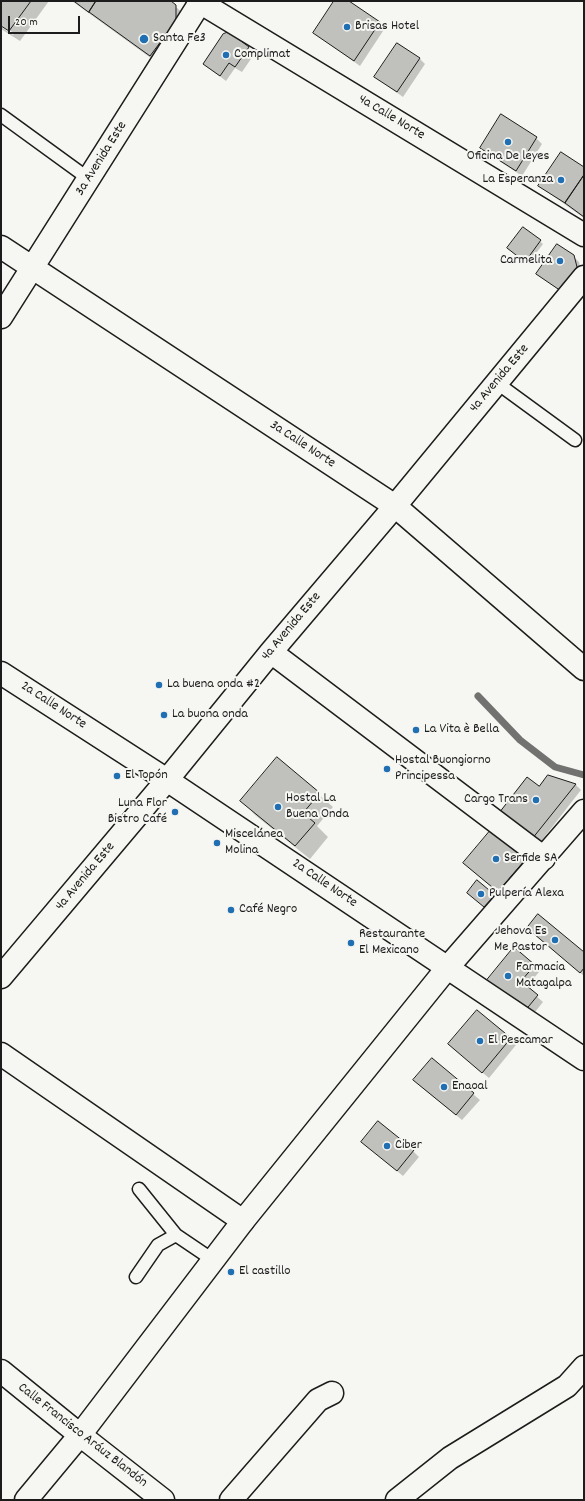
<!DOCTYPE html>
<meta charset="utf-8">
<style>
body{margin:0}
#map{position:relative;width:585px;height:1501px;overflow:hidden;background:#f6f6f2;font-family:Dekko,sans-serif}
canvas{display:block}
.frame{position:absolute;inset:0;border:2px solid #1c1c1c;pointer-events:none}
.scale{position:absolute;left:8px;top:16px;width:72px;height:18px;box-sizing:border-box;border:2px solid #1c1c1c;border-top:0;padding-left:5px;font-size:12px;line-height:14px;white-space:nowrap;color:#1c1c1c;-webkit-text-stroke:3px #f6f6f2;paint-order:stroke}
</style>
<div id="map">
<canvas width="585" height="1501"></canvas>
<div class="frame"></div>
<div class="scale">20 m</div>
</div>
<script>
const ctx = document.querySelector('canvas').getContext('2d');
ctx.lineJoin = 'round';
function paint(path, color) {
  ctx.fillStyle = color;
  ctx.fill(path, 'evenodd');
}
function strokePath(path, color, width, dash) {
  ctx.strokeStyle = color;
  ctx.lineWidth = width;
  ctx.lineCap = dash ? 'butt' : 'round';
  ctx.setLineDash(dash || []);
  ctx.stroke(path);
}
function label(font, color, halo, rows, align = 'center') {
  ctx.font = font + ' Dekko,sans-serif';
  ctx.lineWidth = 4;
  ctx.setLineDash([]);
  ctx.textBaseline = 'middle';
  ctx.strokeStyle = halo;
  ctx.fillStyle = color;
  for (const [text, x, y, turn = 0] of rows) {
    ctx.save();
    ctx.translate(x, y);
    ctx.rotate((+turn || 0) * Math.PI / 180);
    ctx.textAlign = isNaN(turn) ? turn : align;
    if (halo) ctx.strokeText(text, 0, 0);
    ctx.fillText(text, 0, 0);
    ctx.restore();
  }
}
paint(new Path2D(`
 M 1,1 L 49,1 L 20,41 L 1,29 L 1,27 L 13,35 L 14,33 L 1,25 Z
 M 72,1 L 169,1 L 184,14 L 159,64 Z
 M 335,1 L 347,1 L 385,28 L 360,66 L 314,33 Z
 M 228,33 L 255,53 L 242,72 L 235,68 L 226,81 L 204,64 Z
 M 419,58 L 425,64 L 403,97 L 375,77 Z
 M 536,138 L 542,144 L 522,176 L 487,153 L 481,148 Z
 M 584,169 L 584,218 L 539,186 Z
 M 523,228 L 543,244 L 528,264 L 511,251 Z
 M 573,256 L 579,262 L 582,274 L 567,296 L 538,274 Z
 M 277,758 L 333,807 L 317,826 L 328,837 L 310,859 L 255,815 L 242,801 Z
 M 575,784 L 581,790 L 539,844 L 506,819 L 539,788 Z
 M 495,826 L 535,861 L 504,897 L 470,869 Z
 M 471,895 L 494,896 L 497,898 L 488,909 Z
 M 528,928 L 584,954 L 584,976 L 534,934 Z
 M 534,965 L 540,971 L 526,987 L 543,1002 L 531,1017 L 494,986 Z
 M 477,1011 L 516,1045 L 489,1078 L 455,1050 Z
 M 432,1059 L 480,1100 L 462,1120 L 420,1086 Z
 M 368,1147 L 413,1151 L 419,1157 L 403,1176 Z`), '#0003');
strokePath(new Path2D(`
 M 478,696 L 520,740 L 555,767 L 584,775`), '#727271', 7);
const building = new Path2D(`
 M 1,1 L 31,1 L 9,31 L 1,26 Z
 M 74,1 L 96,1 L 89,12 Z
 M 96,1 L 171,1 L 176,5 L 176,21 L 150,56 L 89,12 Z
 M 334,1 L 349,1 L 380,22 L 354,61 L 313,33 Z
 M 229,32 L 249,47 L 235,67 L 229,63 L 220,76 L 203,64 L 223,34 Z
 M 397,43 L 420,58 L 397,92 L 374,77 Z
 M 501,114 L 537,137 L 516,171 L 480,148 Z
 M 561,152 L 584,167 L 584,175 L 565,203 L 538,186 Z
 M 584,175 L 584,217 L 565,203 Z
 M 523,227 L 541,240 L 525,262 L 507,248 Z
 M 557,244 L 574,255 L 577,267 L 561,291 L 536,274 Z
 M 277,757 L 320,793 L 303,813 L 315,823 L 295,846 L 240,801 Z
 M 548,775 L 576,784 L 532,839 L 499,813 L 527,777 L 539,786 Z
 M 495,825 L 530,854 L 498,892 L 463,863 Z
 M 477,880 L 495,895 L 484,907 L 467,893 Z
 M 538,914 L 584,952 L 584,968 L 580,973 L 527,928 Z
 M 514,947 L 535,965 L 521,981 L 538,995 L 524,1012 L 487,980 Z
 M 477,1010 L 511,1038 L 482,1073 L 448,1044 Z
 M 432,1058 L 474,1093 L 456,1115 L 413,1080 Z
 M 378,1121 L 414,1150 L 397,1171 L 361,1142 Z`);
paint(building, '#c0c0bd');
strokePath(building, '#1c1c1c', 1);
const lane = new Path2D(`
 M 1,115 L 89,179
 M 497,383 L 575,440
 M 139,1189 L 176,1235
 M 136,1277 L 158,1245 L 176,1235 L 213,1260`);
const street = new Path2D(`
 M 1,247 L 395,506 L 584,669
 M 1,317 L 201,1
 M 271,652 L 544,858
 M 1,673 L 167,780 L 584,1059
 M 1,977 L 167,780 L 271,652 L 395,506 L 584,277
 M 1,1054 L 243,1221
 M 26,1500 L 80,1435 L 163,1500
 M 231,1500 L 318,1400 L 332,1393
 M 397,1500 L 450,1458 L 567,1386 L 584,1367`);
const secondary = new Path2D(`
 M 198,1 L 584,235
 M 1,1371 L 80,1435 L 243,1221 L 448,967 L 584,811`);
strokePath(lane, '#1c1c1c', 15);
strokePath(street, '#1c1c1c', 25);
strokePath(secondary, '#1c1c1c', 25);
strokePath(lane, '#f6f6f2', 12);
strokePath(street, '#f6f6f2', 22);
strokePath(secondary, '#f6f6f2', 22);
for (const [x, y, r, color] of [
 [347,27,4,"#1f6fb2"],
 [144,39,5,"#1f6fb2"],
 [226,55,4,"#1f6fb2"],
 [508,142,4,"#1f6fb2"],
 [561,180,4,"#1f6fb2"],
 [560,261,4,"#1f6fb2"],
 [159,685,4,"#1f6fb2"],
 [164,715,4,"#1f6fb2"],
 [416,730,4,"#1f6fb2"],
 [387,769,4,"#1f6fb2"],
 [117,776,4,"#1f6fb2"],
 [536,800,4,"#1f6fb2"],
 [278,807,4,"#1f6fb2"],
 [175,812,4,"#1f6fb2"],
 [217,843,4,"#1f6fb2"],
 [496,859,4,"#1f6fb2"],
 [481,894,4,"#1f6fb2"],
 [231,910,4,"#1f6fb2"],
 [555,940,4,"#1f6fb2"],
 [351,943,4,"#1f6fb2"],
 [508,976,4,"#1f6fb2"],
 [480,1041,4,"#1f6fb2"],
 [444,1087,4,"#1f6fb2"],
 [387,1146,4,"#1f6fb2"],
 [231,1272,4,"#1f6fb2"]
]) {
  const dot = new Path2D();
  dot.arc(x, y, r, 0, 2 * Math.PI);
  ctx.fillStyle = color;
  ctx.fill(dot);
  strokePath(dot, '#f6f6f2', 1.5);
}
label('14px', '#1c1c1c', '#f6f6f2', [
 ["Brisas Hotel",355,27],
 ["Santa Fe3",153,39],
 ["Complimat",234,55],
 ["Oficina De leyes",508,157,"center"],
 ["La Esperanza",553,180,"right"],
 ["Carmelita",552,261,"right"],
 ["La buena onda #2",167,685],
 ["La buona onda",172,715],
 ["La Vita è Bella",424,730],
 ["Hostal Buongiorno",395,761],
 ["Principessa",395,777],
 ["El Topón",125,776],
 ["Hostal La",286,799],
 ["Buena Onda",286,815],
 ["Cargo Trans",528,800,"right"],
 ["Luna Flor",167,804,"right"],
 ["Bistro Café",167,820,"right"],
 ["Miscelánea",225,835],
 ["Molina",225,851],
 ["Serfide SA",504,859],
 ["Pulpería Alexa",489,894],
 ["Café Negro",239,910],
 ["Jehova Es",547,932,"right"],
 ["Me Pastor",547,948,"right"],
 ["Restaurante",359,935],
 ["El Mexicano",359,951],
 ["Farmacia",516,968],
 ["Matagalpa",516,984],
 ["El Pescamar",488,1041],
 ["Enaoal",452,1087],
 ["Ciber",395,1146],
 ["El castillo",239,1272]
], 'left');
label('14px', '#1c1c1c', '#f6f6f2', [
 ["4a Calle Norte",391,118,31],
 ["3a Avenida Este",102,159,-58],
 ["4a Avenida Este",500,379,-50],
 ["3a Calle Norte",302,445,33],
 ["4a Avenida Este",292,627,-50],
 ["2a Calle Norte",53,706,33],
 ["4a Avenida Este",86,877,-50],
 ["2a Calle Norte",324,884,34],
 ["Calle Francisco Aráuz Blandón",82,1436,38]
]);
</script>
